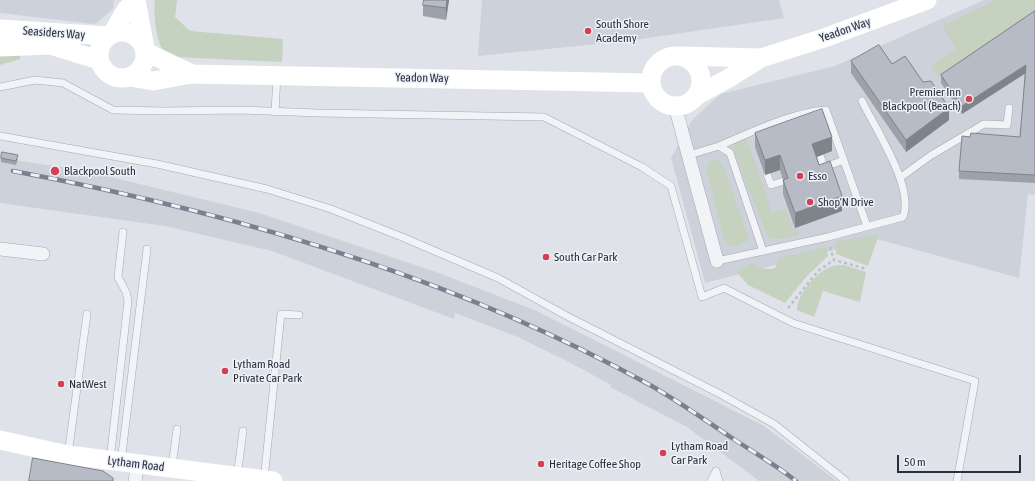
<!DOCTYPE html>
<style>
body{margin:0}
#map{position:relative;width:1035px;height:481px;overflow:hidden;background:#dfe2e8;font-family:"Asap Condensed",sans-serif}
canvas{display:block}
.scale{position:absolute;left:897px;top:455px;width:124px;height:18px;box-sizing:border-box;border:2px solid #273040;border-top:0;padding-left:5px;font-size:12px;line-height:14px;white-space:nowrap;color:#273040;-webkit-text-stroke:3px #eef1f6;paint-order:stroke}
</style>
<div id="map">
<canvas width="1035" height="481"></canvas>
<div class="scale">50 m</div>
</div>
<script>
const ctx = document.querySelector('canvas').getContext('2d');
ctx.lineJoin = 'round';
function paint(path, color) {
  ctx.fillStyle = color;
  ctx.fill(path, 'evenodd');
}
function strokePath(path, color, width, dash) {
  ctx.strokeStyle = color;
  ctx.lineWidth = width;
  ctx.lineCap = dash ? 'butt' : 'round';
  ctx.setLineDash(dash || []);
  ctx.stroke(path);
}
function label(font, color, halo, rows, align = 'center') {
  ctx.font = font + ' "Asap Condensed",sans-serif';
  ctx.lineWidth = 3;
  ctx.setLineDash([]);
  ctx.textBaseline = 'middle';
  ctx.strokeStyle = halo;
  ctx.fillStyle = color;
  for (const [text, x, y, turn = 0] of rows) {
    ctx.save();
    ctx.translate(x, y);
    ctx.rotate((+turn || 0) * Math.PI / 180);
    ctx.textAlign = isNaN(turn) ? turn : align;
    if (halo) ctx.strokeText(text, 0, 0);
    ctx.fillText(text, 0, 0);
    ctx.restore();
  }
}
paint(new Path2D(`
 M 0,0 L 114,0 L 113,9 L 95,24 L 0,13 Z
 M 482,0 L 779,0 L 784,18 L 627,41 L 478,56 Z
 M 984,0 L 1035,0 L 1035,195 L 1028,194 L 1019,278 L 877,239 L 705,283 L 671,158 L 692,120 L 721,94 L 835,66 Z
 M 0,158 L 82,170 L 259,213 L 436,272 L 537,311 L 764,426 L 837,481 L 759,481 L 687,427 L 610,387 L 611,385 L 569,362 L 518,337 L 455,313 L 454,319 L 272,251 L 165,226 L 0,203 Z`), '#cdd1da');
paint(new Path2D(`
 M 155,0 L 177,0 L 175,17 L 190,31 L 283,39 L 282,62 L 174,57 C 171,55 167,54 165,52 C 156,45 153,11 155,0 Z
 M 995,0 L 1035,0 L 1035,14 L 938,76 L 931,66 L 957,49 L 942,26 Z
 M 20,53 L 20,59 L 0,65 L 0,54 Z
 M 745,140 L 750,148 L 772,213 L 786,208 L 793,230 L 797,229 L 800,235 C 789,237 772,244 766,233 L 734,151 L 733,147 L 736,142 Z
 M 718,159 L 725,170 L 749,240 L 734,247 L 725,243 L 706,169 L 711,161 Z
 M 879,234 L 868,266 L 836,254 L 835,242 Z
 M 826,247 L 828,256 L 806,277 L 785,303 L 748,285 L 736,271 L 753,263 C 758,269 768,270 775,268 L 780,258 Z
 M 844,265 L 866,272 L 860,302 L 823,291 L 814,317 L 797,310 C 797,295 815,274 828,268 C 833,265 839,265 844,265 Z`), '#c4d2bf');
const lane = new Path2D(`
 M 0,87 L 35,80 L 63,83 L 113,110 L 164,111 L 242,110 L 318,113 L 544,117 L 642,167 L 671,186 L 702,297 L 724,288 L 793,323 L 975,381 L 957,481
 M 275,112 L 277,76
 M 0,136 L 157,164 L 267,189 L 331,209 L 402,237 L 498,278 L 565,315 L 720,394 L 774,424 L 846,481
 M 719,146 C 750,133 793,112 826,110 L 867,226
 M 689,155 L 719,146 L 730,153 L 763,251
 M 820,155 L 824,167
 M 822,168 L 844,160
 M 767,174 L 771,185 L 784,181
 M 901,177 L 930,156 L 984,124 L 1007,125 L 1009,108
 M 717,261 L 828,237 L 903,217 C 915,188 875,128 862,101
 M 68,455 L 87,314
 M 110,460 L 128,301 L 126,292 L 118,277 L 123,232
 M 121,462 L 147,249
 M 172,467 L 177,429
 M 716,471 L 719,481
 M 237,477 L 243,431
 M 264,480 L 281,314 L 299,315
 M 711,481 L 716,471`);
const street = new Path2D(`
 M 675,106 L 717,261
 M 0,249 L 43,254
 M 135,481 L 138,464`);
strokePath(lane, '#a4a9b2', 8);
strokePath(street, '#a4a9b2', 14);
strokePath(new Path2D(`
 M 830,247 L 834,260 L 867,269
 M 788,308 L 818,271 L 834,260`), '#bcc0c7', 2.5, [3, 3]);
strokePath(lane, '#f1f3f7', 7);
strokePath(street, '#f1f3f7', 13);
strokePath(new Path2D(`
 M 136,0 L 145,48
 M 0,29 L 108,36
 M99 55a23 23 0 1 1 46 0a23 23 0 1 1-46 0Z
 M 112,34 L 126,10 L 136,0
 M 0,47 L 50,45 L 99,60
 M 146,52 L 192,74
 M 679,56 L 761,58
 M651 81a25 25 0 1 1 50 0a25 25 0 1 1-50 0Z
 M 131,77 L 153,81 L 192,74 L 651,83
 M 696,96 L 729,78 L 761,58 L 824,38 L 927,0
 M 0,440 L 68,455 L 273,481`), '#fff', 19);
const rail = new Path2D(`
 M 13,171 C 232,212 454,277 650,385 C 678,401 705,420 732,438 C 753,452 776,465 796,481`);
strokePath(rail, '#788192', 4.5);
strokePath(rail, '#eef1f6', 3, [9]);
paint(new Path2D(`
 M 449,0 L 446,20 L 423,16 L 423,5 Z
 M 1035,11 L 1035,183 L 959,179 L 959,171 L 1020,137 L 1025,73 L 962,114 L 941,83 L 941,75 Z
 M 851,61 L 892,64 L 949,120 L 906,152 L 851,73 Z
 M 755,133 L 832,151 L 816,157 L 819,165 L 842,211 L 795,228 L 783,194 L 783,180 L 780,170 L 765,175 L 755,147 Z
 M 1,158 L 18,159 L 16,165 L 1,162 Z`), '#9da1a9');
paint(new Path2D(`
 M 447,0 L 449,0 L 446,20 L 446,8 Z
 M 1026,65 L 1026,73 L 962,114 L 962,106 Z
 M 949,108 L 949,120 L 906,152 L 906,140 Z
 M 832,137 L 832,151 L 812,159 L 812,144 Z
 M 780,155 L 780,170 L 765,175 L 765,160 Z
 M 842,196 L 842,211 L 795,228 L 795,213 Z`), '#7f838a');
const building = new Path2D(`
 M 424,0 L 447,0 L 446,8 L 423,5 Z
 M 1035,11 L 1035,175 L 959,171 L 962,136 L 970,137 L 971,133 L 1020,137 L 1026,65 L 962,106 L 941,75 Z
 M 879,45 L 892,64 L 905,56 L 923,82 L 931,81 L 949,108 L 906,140 L 851,61 Z
 M 822,109 L 832,137 L 812,144 L 819,165 L 830,161 L 842,196 L 795,213 L 783,180 L 788,178 L 780,155 L 765,160 L 755,133 Z
 M 2,152 L 18,155 L 16,161 L 1,158 Z
 M 33,458 L 103,471 L 113,478 L 113,481 L 29,481 Z`);
paint(building, '#b6bbc5');
strokePath(building, '#7f838a', 1);
for (const [x, y, r, color] of [
 [588,31,4,"#d14054"],
 [969,99,4,"#d14054"],
 [55,171,5,"#d14054"],
 [800,176,4,"#d14054"],
 [810,202,4,"#d14054"],
 [546,257,4,"#d14054"],
 [225,371,4,"#d14054"],
 [61,384,4,"#d14054"],
 [663,453,4,"#d14054"],
 [541,464,4,"#d14054"]
]) {
  const dot = new Path2D();
  dot.arc(x, y, r, 0, 2 * Math.PI);
  ctx.fillStyle = color;
  ctx.fill(dot);
  strokePath(dot, '#eef1f6', 1.5);
}
label('12px', '#273040', '#eef1f6', [
 ["South Shore",596,24],
 ["Academy",596,38],
 ["Premier Inn",961,92,"right"],
 ["Blackpool (Beach)",961,106,"right"],
 ["Blackpool South",64,171],
 ["Esso",808,176],
 ["Shop'N Drive",818,202],
 ["South Car Park",554,257],
 ["Lytham Road",233,364],
 ["Private Car Park",233,378],
 ["NatWest",69,384],
 ["Lytham Road",671,446],
 ["Car Park",671,460],
 ["Heritage Coffee Shop",549,464]
], 'left');
label('12px', '#273040', '#eef1f6', [
 ["Yeadon Way",845,30,-19],
 ["Seasiders Way",54,33,4],
 ["Yeadon Way",422,78,1],
 ["Lytham Road",136,464,7]
]);
</script>
